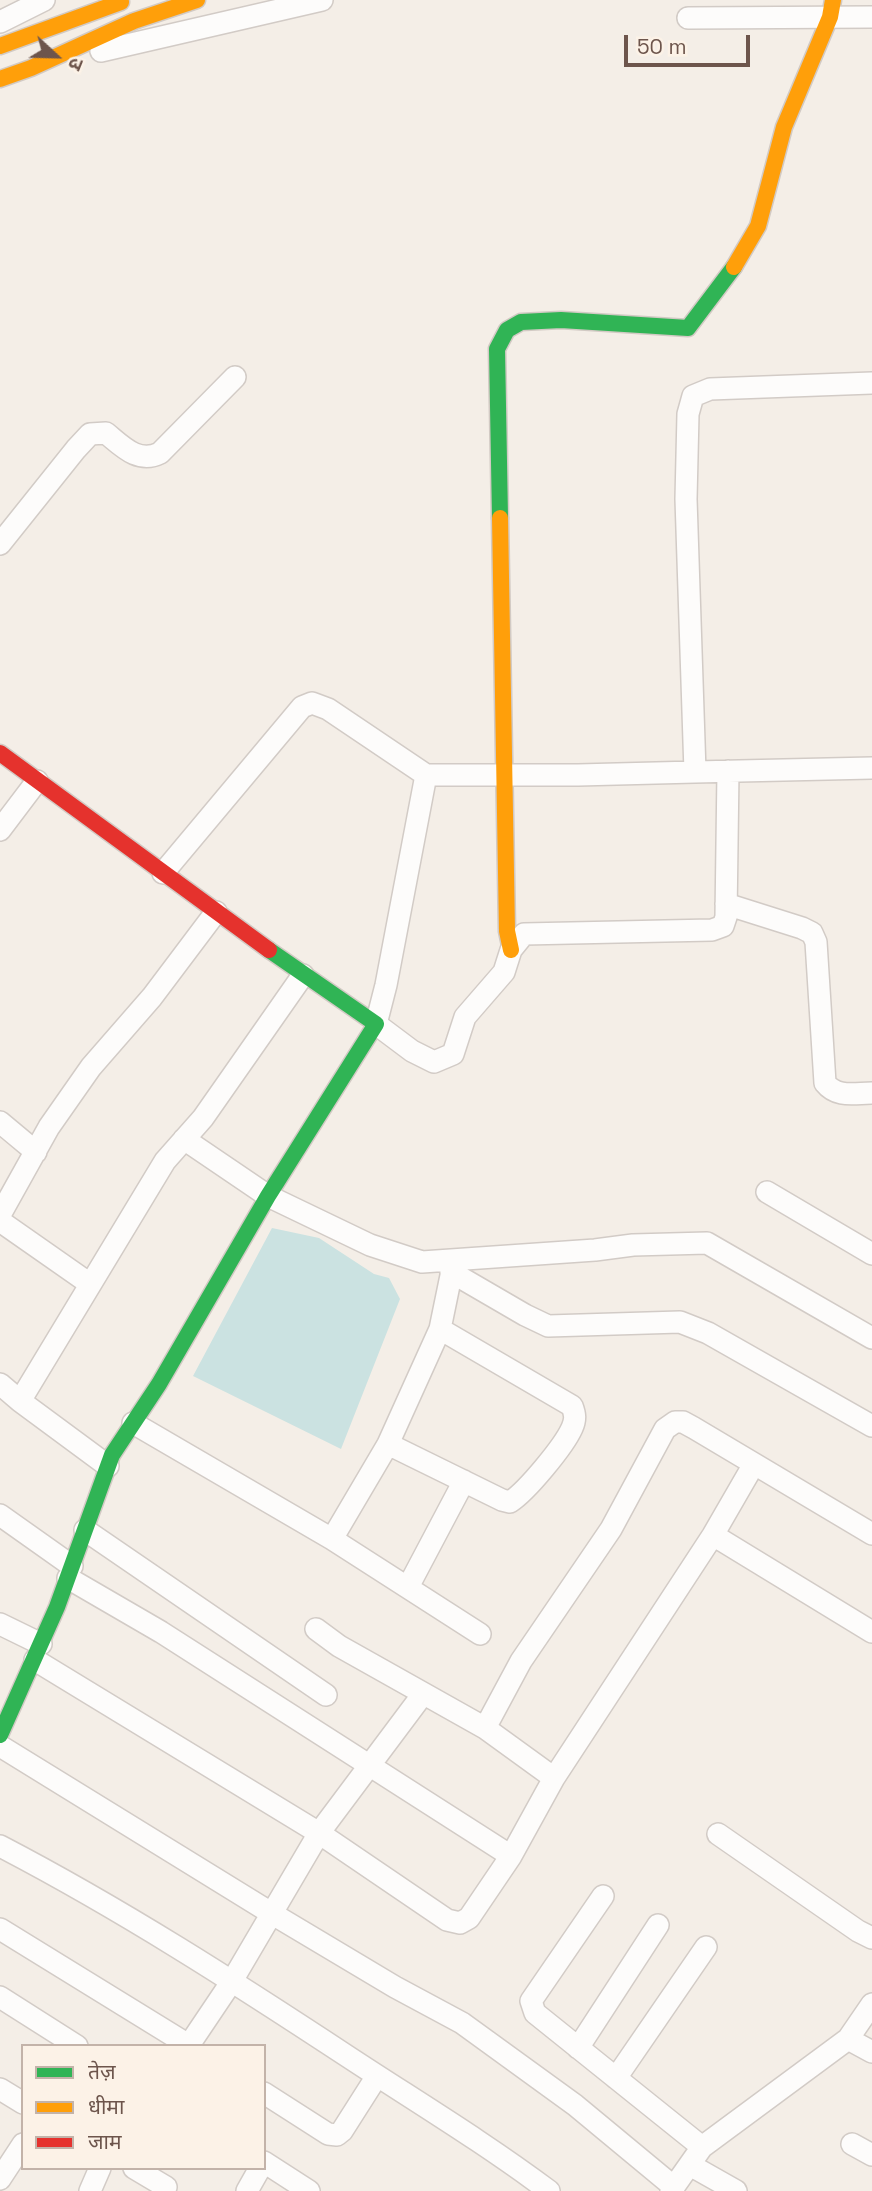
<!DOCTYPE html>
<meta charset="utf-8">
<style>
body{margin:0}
#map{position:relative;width:872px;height:2191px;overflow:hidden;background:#f4eee7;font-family:"Space Grotesk","Noto Sans Devanagari",sans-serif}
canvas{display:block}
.legend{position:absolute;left:21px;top:2044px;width:245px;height:126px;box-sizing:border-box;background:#fcf2e7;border:2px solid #c3b3a9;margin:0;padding:9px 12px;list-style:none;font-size:21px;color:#6d554c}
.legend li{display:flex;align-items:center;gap:14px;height:35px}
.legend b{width:35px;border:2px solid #c3b3a9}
.north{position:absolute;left:21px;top:21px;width:70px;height:70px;-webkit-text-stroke:5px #fcf2e7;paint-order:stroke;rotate:112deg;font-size:19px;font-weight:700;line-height:28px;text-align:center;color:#6d554c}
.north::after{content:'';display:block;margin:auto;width:24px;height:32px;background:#6d554c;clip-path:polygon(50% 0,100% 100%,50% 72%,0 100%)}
.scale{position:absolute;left:624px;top:35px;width:126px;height:32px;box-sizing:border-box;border:4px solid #6d554c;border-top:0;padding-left:9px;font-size:21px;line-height:24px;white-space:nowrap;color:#6d554c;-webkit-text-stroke:5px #fcf2e7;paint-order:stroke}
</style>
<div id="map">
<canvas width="872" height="2191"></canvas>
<ul class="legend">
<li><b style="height:9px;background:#30b455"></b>तेज़</li>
<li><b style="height:9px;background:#ff9f0a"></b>धीमा</li>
<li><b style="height:9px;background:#e5322d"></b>जाम</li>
</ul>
<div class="north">उ</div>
<div class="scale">50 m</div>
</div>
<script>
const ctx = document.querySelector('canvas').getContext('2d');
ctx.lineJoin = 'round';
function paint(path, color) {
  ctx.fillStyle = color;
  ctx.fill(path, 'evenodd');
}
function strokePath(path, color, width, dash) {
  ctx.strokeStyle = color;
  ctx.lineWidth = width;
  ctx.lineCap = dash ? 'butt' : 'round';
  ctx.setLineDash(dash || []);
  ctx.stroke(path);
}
paint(new Path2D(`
 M 272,1228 L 319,1238 L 374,1274 L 389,1278 L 400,1299 L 341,1449 L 193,1376 Z`), '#cbe2e1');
const street = new Path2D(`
 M 688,18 L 872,17
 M 0,22 L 44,0
 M 101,51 L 322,0
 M 872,383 L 710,389 L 693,396 L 688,414 L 686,499 L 695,772 L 872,768
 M 0,544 L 76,449 L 90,434 L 106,433 C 122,446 138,464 160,453 L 235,377
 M 426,775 L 386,985 L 376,1024 L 412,1051 L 434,1062 L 453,1054 L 465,1017 L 504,972 L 511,950 L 524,934 L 712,930 L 723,926 L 726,917 L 728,771
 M 0,830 L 37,781
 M 163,873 L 302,707 L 312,703 L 328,709 L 426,775 L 578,775 L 695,772
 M 726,904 L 802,928 L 812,933 L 816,942 L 825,1083 C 837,1098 854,1093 872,1093
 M 0,1122 L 36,1152
 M 184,1139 L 268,1196 L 370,1245 L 422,1262 L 595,1250 L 633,1245 L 707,1243 L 872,1338
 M 767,1192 L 872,1254
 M 0,1215 L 49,1127 L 91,1067 L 152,997 L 216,912
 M 0,1221 L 90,1284
 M 451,1272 L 525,1315 L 548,1326 L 680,1322 L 708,1333 L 872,1426
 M 0,1384 L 20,1401
 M 133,1423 L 332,1539 L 480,1634
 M 388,1444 L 502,1500 L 510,1502 C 527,1491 564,1446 572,1428 C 576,1419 575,1414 572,1406 L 440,1329
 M 108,1466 L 20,1401 L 165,1161 L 203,1118 L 303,975
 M 0,1515 L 72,1566
 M 85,1530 L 326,1695
 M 713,1535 L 872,1632
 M 332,1539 L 388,1444 L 440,1329 L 454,1261
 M 68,1578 L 161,1632 L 511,1856
 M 408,1587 L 464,1481
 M 0,1624 L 41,1644
 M 316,1629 L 339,1646 L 485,1728 L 554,1778
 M 35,1660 L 319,1833 L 447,1920 L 460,1923 L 469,1918 L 511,1856 L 554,1778 L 713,1535 L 754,1464
 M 485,1728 L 521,1661 L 611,1529 L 665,1429 L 675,1422 L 683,1422 L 694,1428 L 872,1534
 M 0,1746 L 271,1913 L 395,1987 L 462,2023 L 575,2105 L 674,2187
 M 718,1834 L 858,1931 L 872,1938
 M 0,1846 C 121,1909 236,1983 350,2058 C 417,2102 485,2143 549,2191
 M 603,1896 L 531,2001 L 535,2013 L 702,2147
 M 0,1929 L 190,2046
 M 0,1997 L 77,2046
 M 848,2039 L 872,2052
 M 189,2045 L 232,1981 L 319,1833 L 423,1694
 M 578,2048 L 658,1925
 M 616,2078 L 706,1947
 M 0,2089 L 23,2103
 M 264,2093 L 328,2134 L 337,2135 L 342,2131 L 377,2076
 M 852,2144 L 872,2155
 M 264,2162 L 309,2191
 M 690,2165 L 736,2191
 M 134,2168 L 166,2187
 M 0,2179 L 23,2144
 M 90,2191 L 100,2168
 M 247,2191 L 260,2168
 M 671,2191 L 702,2147 L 848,2039 L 872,2004`);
const fast = new Path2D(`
 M 500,518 L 497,349 L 507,330 L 521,322 L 561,320 L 688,328 L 734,267
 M 0,1735 L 57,1607 L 112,1455 L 159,1384 L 268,1196 L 376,1024 L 269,950`);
const slow = new Path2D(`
 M 0,46 L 121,2
 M 0,79 L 31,68 L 134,21 L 197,0
 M 734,267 L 758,226 L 784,127 L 830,17 L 833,0
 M 500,518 L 507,931 L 511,950`);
const jam = new Path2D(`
 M 0,753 L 269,950`);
strokePath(street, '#d2cbc6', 24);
strokePath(fast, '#d2cac4', 19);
strokePath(slow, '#d2cac4', 19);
strokePath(jam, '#d2cac4', 19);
strokePath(street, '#fdfcfb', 21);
strokePath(fast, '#30b455', 16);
strokePath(slow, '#ff9f0a', 16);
strokePath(jam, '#e5322d', 16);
</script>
